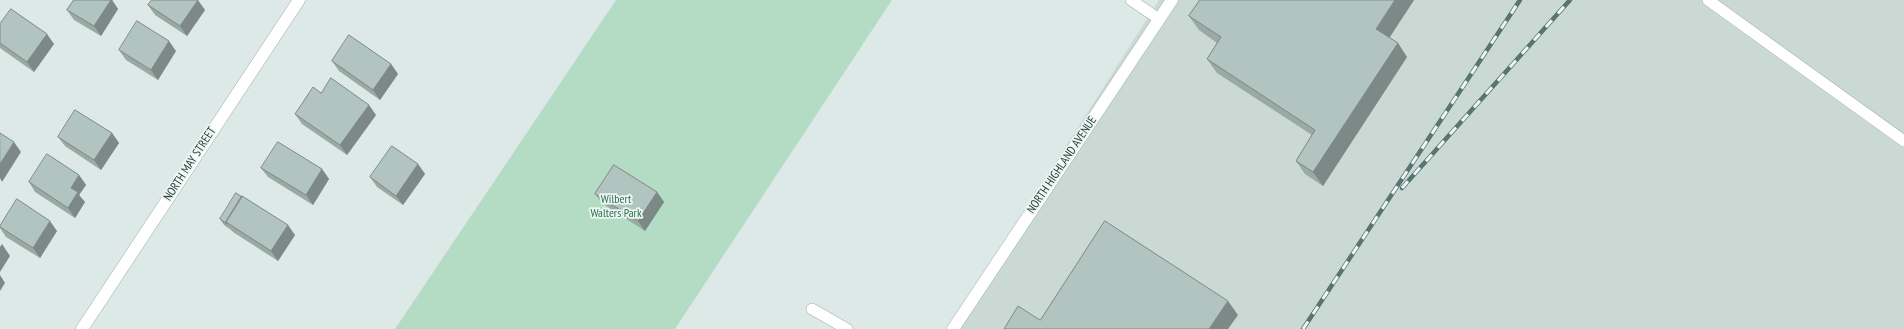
<!DOCTYPE html>
<html>
<head>
<meta charset="utf-8">
<style>
	body { margin:0 }
	canvas { display:block; background:#dde9e6 }
</style>
</head>
<body>
<canvas width="1904" height="329"></canvas>
<script>
const g = document.querySelector('canvas').getContext('2d');
g.lineJoin = 'round';
function paint(path, color) { g.fillStyle = color; g.fill(path, 'evenodd'); }
function trace(path, color, width, dash) { g.strokeStyle = color; g.lineWidth = width; g.lineCap = dash ? 'butt' : 'round'; g.setLineDash(dash || []); g.stroke(path); }
function label(font, color, halo, rows, align = 'center') {
  g.font = font + ' "PT Sans Narrow",sans-serif'; g.lineWidth = 3.5; g.setLineDash([]); g.textBaseline = 'middle'; g.strokeStyle = halo; g.fillStyle = color; for (const [text, x, y, turn = 0] of rows) {
    g.save(); g.translate(x, y); g.rotate((+turn || 0) * Math.PI / 180); g.textAlign = isNaN(turn) ? turn : align; if (halo) g.strokeText(text, 0, 0); g.fillText(text, 0, 0); g.restore();
  }
}
const built = new Path2D(`
	M 1159,0 L 1904,0 L 1904,329 L 950,329 Z`);
const green = new Path2D(`
	M 616,0 L 892,0 L 675,329 L 395,329 Z`);
const lane = new Path2D(`
	M 1131,0 L 1159,19
	M 1708,0 L 1904,141
	M 812,309 L 847,329`);
const street = new Path2D(`
	M 82,329 L 299,0`);
const secondary = new Path2D(`
	M 953,329 L 1172,0`);
const rail = new Path2D(`
	M 1402,188 L 1570,0
	M 1303,329 L 1520,0`);
const wall = new Path2D(`
	M 74,0 L 112,0 L 118,9 L 101,36 L 74,20 L 67,10 Z
	M 1200,0 L 1414,0 L 1389,38 L 1407,57 L 1323,186 L 1305,174 L 1296,161 L 1312,135 L 1217,73 L 1207,59 L 1217,43 L 1199,30 L 1189,16 Z
	M 148,5 L 205,10 L 187,36 L 155,15 Z
	M 0,24 L 54,44 L 34,72 L 0,48 Z
	M 119,50 L 176,51 L 158,80 L 126,60 Z
	M 332,61 L 391,64 L 398,74 L 380,100 L 339,71 Z
	M 321,93 L 376,115 L 347,155 L 302,124 L 295,114 Z
	M 112,133 L 119,143 L 101,170 L 65,146 L 58,137 Z
	M 418,164 L 425,174 L 403,205 L 377,187 L 370,177 Z
	M 261,168 L 322,169 L 329,179 L 313,205 L 268,177 Z
	M 79,175 L 86,185 L 79,195 L 85,202 L 75,218 L 35,192 L 29,182 Z
	M 657,192 L 664,202 L 645,231 L 602,203 L 595,194 Z
	M 220,219 L 295,235 L 278,261 L 233,232 L 231,230 L 224,225 Z
	M 0,226 L 57,231 L 40,258 L 6,237 L 0,228 Z`);
const shadedWall = new Path2D(`
	M 111,0 L 112,0 L 118,9 L 101,36 L 94,26 Z
	M 198,0 L 205,10 L 187,36 L 180,26 Z
	M 1395,0 L 1414,0 L 1386,43 L 1376,29 Z
	M 47,34 L 54,44 L 34,72 L 27,62 Z
	M 169,41 L 176,51 L 158,80 L 151,70 Z
	M 1398,43 L 1407,57 L 1323,186 L 1313,172 Z
	M 391,64 L 398,74 L 380,100 L 373,90 Z
	M 369,105 L 376,115 L 347,155 L 340,145 Z
	M 112,133 L 119,143 L 101,170 L 94,160 Z
	M 14,142 L 21,152 L 2,182 L 0,178 L 0,164 Z
	M 418,164 L 425,174 L 403,205 L 396,196 Z
	M 322,169 L 329,179 L 313,205 L 306,195 Z
	M 79,175 L 86,185 L 79,195 L 85,202 L 75,218 L 68,208 L 71,188 Z
	M 657,192 L 664,202 L 645,231 L 638,221 Z
	M 50,221 L 57,231 L 40,258 L 33,248 Z
	M 288,225 L 295,235 L 278,261 L 271,251 Z
	M 2,244 L 10,256 L 0,272 L 0,247 Z
	M 0,275 L 5,283 L 0,291 Z
	M 1228,301 L 1238,315 L 1228,329 L 1209,329 Z`);
const building = new Path2D(`
	M 74,0 L 111,0 L 94,26 L 67,10 Z
	M 152,0 L 198,0 L 180,26 L 148,5 Z
	M 1200,0 L 1395,0 L 1376,29 L 1398,43 L 1313,172 L 1296,161 L 1315,130 L 1207,59 L 1221,37 L 1189,16 Z
	M 11,9 L 47,34 L 27,62 L 0,43 L 0,24 Z
	M 137,21 L 169,41 L 151,70 L 119,50 Z
	M 349,35 L 391,64 L 373,90 L 332,61 Z
	M 331,78 L 369,105 L 340,145 L 295,114 L 313,87 L 321,93 Z
	M 75,110 L 112,133 L 94,160 L 58,137 Z
	M 0,133 L 14,142 L 0,164 Z
	M 278,142 L 322,169 L 306,195 L 261,168 Z
	M 392,146 L 418,164 L 396,196 L 370,177 Z
	M 47,154 L 79,175 L 71,188 L 78,192 L 68,208 L 29,182 Z
	M 614,165 L 657,192 L 638,221 L 595,194 Z
	M 236,193 L 242,197 L 226,222 L 227,224 L 220,219 Z
	M 242,196 L 288,225 L 271,251 L 226,222 Z
	M 17,199 L 50,221 L 33,248 L 0,227 L 0,226 Z
	M 1105,221 L 1228,301 L 1209,329 L 1004,329 L 1018,306 L 1040,320 Z`);
const streetNames = [
	["NORTH MAY STREET",190,164,-57],
	["NORTH HIGHLAND AVENUE",1062,165,-56]
];
const parkNames = [
	["Wilbert",616,200],
	["Walters Park",616,214]
];
paint(built, '#cbd9d5');
paint(green, '#b4dcc5');
trace(lane, '#a0b1ad', 12);
trace(street, '#a0b1ad', 13);
trace(secondary, '#9cb5b0', 13);
trace(lane, '#fff', 11);
trace(street, '#fff', 12);
trace(secondary, '#fff', 12);
trace(rail, '#587571', 4.5);
trace(rail, '#edf6f3', 3, [9]);
paint(wall, '#99a9a4');
paint(shadedWall, '#7d8986');
paint(building, '#b2c4bf');
trace(building, '#7d8986', 1);
label('12px', '#1e3935', '#edf6f3', streetNames);
label('12px', '#28704f', '#edf6f3', parkNames);
</script>
</body>
</html>
